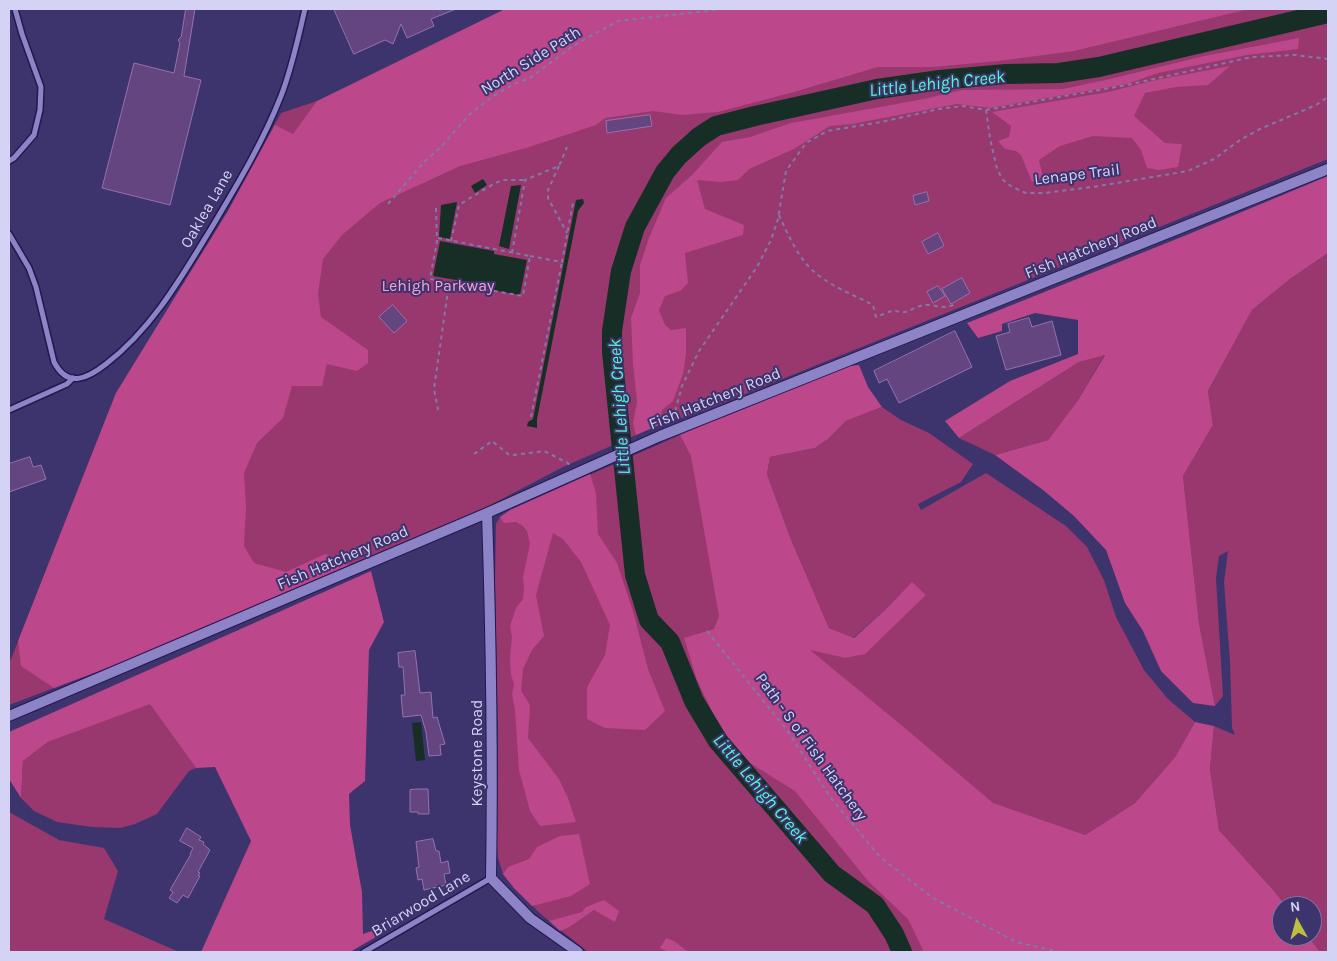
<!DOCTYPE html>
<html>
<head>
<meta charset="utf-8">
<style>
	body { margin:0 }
	#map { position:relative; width:1337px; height:961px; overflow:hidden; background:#3d336d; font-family:Karla,sans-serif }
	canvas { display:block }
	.frame { position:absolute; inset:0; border:10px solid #d4d2f5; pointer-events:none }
	.north { position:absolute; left:1272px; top:896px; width:50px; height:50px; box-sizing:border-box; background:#3d336d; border:1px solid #7973a3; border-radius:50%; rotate:353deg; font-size:14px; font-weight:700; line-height:20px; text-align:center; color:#d4d2f5 }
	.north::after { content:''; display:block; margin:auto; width:18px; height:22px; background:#c0be41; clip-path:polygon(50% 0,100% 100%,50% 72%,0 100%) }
</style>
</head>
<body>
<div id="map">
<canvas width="1337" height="961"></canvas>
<div class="frame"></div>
<div class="north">N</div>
</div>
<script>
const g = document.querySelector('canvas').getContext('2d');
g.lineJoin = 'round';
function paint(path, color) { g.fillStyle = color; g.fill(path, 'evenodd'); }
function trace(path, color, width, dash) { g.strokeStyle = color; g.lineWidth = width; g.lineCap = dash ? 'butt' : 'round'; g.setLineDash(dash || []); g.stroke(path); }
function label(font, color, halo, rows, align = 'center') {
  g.font = font + ' Karla,sans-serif'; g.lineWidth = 4; g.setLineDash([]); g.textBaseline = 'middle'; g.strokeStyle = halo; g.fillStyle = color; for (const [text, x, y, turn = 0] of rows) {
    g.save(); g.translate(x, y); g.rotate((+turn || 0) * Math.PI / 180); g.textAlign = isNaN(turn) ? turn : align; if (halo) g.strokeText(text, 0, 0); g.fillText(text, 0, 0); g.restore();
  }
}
const green = new Path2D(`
	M 528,9 L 1328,9 L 1328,159 L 698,413 L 659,425 L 563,467 L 481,510 L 349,565 L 157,649 L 9,705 L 9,664 L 116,393 L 228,211 L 281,113 L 317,101 Z
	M 1328,253 L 1328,952 L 1320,952 L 1308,936 L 1312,936 L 1312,906 L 1286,906 L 1275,892 L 1219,830 L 1210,769 L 1214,726 L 1235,735 L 1232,728 L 1230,661 L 1224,582 L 1228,551 L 1219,556 L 1216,578 L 1223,696 L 1215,706 L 1199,623 L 1183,476 L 1213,425 L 1208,391 L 1252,310 L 1290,279 Z
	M 1105,354 L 1078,400 L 1048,440 L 995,455 L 959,438 L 1079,362 Z
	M 882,407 L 901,420 L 929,433 L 973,464 L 961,482 L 918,504 L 921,510 L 986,473 L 1066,526 L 1087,547 L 1104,580 L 1116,617 L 1144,670 L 1168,699 L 1195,722 L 1175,757 L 1135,803 L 1085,835 L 1259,952 L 588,952 L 543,916 L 514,888 L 503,874 L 498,858 L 497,846 L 498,734 L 495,583 L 496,524 L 500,517 L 510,510 L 723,416 L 809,649 L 845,658 L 926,595 L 912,583 L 889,606 L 853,638 L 829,628 L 790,537 L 767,474 L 770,457 L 815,448 L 828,439 L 846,421 Z
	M 150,703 L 196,768 L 189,771 L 157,814 L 135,824 L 120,828 L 92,827 L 57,822 L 34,811 L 21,798 L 23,761 L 48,742 Z
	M 9,812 L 59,840 L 104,848 L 118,871 L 104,919 L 179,952 L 9,952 Z`);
const forest = new Path2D(`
	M 505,9 L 1249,9 L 1074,51 L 999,61 L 932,67 L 878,67 L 794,92 L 718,112 L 682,115 L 653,111 L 605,118 L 596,125 L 526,148 L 460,166 L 380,203 L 342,235 L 323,259 L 318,294 L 321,317 L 368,350 L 368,363 L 357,371 L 327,364 L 322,386 L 292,386 L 283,418 L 257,443 L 244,473 L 246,507 L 244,546 L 254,563 L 286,572 L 325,554 L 349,565 L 120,663 L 54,688 L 21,666 L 18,641 L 116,393 L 228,211 L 275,125 L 293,134 L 317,101 Z
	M 1299,38 L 1298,49 L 1247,55 L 1158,73 L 1127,84 L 990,108 L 957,104 L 852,124 L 830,126 L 794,149 L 749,169 L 738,180 L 720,182 L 697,180 L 705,209 L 744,225 L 743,235 L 685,253 L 688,283 L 680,291 L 665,296 L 659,310 L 665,325 L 671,330 L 686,328 L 686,354 L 683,374 L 673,401 L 662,410 L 659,425 L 636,435 L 633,423 L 637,402 L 633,363 L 631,318 L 640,293 L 640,265 L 649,238 L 666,198 L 692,175 L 722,142 L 750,137 L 791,123 L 924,99 L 962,90 L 1063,89 L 1110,79 L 1204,56 Z
	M 1230,66 L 1208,85 L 1176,87 L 1145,93 L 1134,116 L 1165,143 L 1182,144 L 1178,167 L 1159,170 L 1147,168 L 1141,150 L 1132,138 L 1093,136 L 1060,146 L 1039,160 L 1043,177 L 1032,182 L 1021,155 L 1016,151 L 1005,149 L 998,141 L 1009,137 L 1011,126 L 992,112 L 1108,92 L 1156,80 Z
	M 1328,176 L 1328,253 L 1290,279 L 1252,310 L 1208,391 L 1213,425 L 1183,476 L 1199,623 L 1215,706 L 1193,703 L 1161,671 L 1143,631 L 1125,603 L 1106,550 L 1074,516 L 1043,490 L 995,455 L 1048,440 L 1078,400 L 1105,355 L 1079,362 L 959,438 L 945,421 L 1010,381 L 1078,354 L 1078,320 L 1035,313 L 1002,324 L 1002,331 L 978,338 L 967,323 L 1189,234 Z
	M 859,365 L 868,387 L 882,407 L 846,421 L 828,439 L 815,448 L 770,457 L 767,474 L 790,537 L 829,628 L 854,638 L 889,606 L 912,582 L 926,595 L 865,654 L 845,658 L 810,650 L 906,729 L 993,803 L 1085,835 L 1135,803 L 1175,757 L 1195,722 L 1214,726 L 1210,769 L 1219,830 L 1275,892 L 1286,906 L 1282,906 L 1282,936 L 1308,936 L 1320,952 L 924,952 L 908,919 L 868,881 L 795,791 L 745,760 L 718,724 L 697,680 L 684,638 L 714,629 L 719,616 L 691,456 L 680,435 L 849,366 Z
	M 590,474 L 596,493 L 598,534 L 617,563 L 633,611 L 648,669 L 665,711 L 645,730 L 605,728 L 587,719 L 587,687 L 605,655 L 610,625 L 581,562 L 563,539 L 553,533 L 536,595 L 544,636 L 532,650 L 523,669 L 521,691 L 530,705 L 528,738 L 559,779 L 568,798 L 576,822 L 540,826 L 530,811 L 519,770 L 515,710 L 512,694 L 514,684 L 511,675 L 510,658 L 512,637 L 510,626 L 516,608 L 523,599 L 524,589 L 523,577 L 530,544 L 527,531 L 523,526 L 516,522 L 504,523 L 500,517 L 510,510 Z
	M 371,571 L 384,622 L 369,650 L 365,781 L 349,794 L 350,825 L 362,892 L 363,934 L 386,926 L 388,930 L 350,952 L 201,952 L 251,841 L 215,767 L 196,768 L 150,704 L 48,742 L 23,761 L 21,798 L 9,779 L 9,732 Z
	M 579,834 L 590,884 L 571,896 L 532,906 L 514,888 L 503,874 L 508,867 L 529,859 L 537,847 L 560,836 Z
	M 604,900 L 619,911 L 615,922 L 594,910 L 569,927 L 560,931 L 549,921 L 582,912 L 586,907 Z
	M 666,938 L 674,941 L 688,952 L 669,952 L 660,948 Z`);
const water = new Path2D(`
	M 483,179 L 487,185 L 475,193 L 471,186 Z
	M 521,185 L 509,249 L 499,246 L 511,186 Z
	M 583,199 L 584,203 L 578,211 L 537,419 L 537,428 L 527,426 L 528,422 L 533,419 L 576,200 Z
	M 457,202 L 450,239 L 439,237 L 441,205 Z
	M 440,241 L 494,251 L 494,254 L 527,260 L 520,295 L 486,289 L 485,285 L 433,276 Z
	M 421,722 L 425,760 L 416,761 L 412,723 Z`);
const river = new Path2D(`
	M 902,952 L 894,934 L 875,905 L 832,874 L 718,741 L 694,701 L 670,642 L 649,620 L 635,575 L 612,352 L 612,331 L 621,271 L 635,227 L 665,172 L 679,155 L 699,137 L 716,126 L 755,116 L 877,89 L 940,80 L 1006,74 L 1059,73 L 1099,67 L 1328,13`);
const building = new Path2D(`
	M 186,9 L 195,9 L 184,76 L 201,80 L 170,205 L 102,188 L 134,63 L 174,73 L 180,43 L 178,40 L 181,37 Z
	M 334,9 L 456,9 L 431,19 L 434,26 L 407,38 L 401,24 L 393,44 L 385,40 L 354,54 Z
	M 650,115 L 652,126 L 607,133 L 606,121 Z
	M 927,192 L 929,201 L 915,205 L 913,196 Z
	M 938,233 L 944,246 L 928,254 L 922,242 Z
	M 962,278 L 970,293 L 951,304 L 942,289 Z
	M 938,286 L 945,296 L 933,303 L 927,292 Z
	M 393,305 L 407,321 L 394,333 L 379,317 Z
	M 1029,318 L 1032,327 L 1052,321 L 1061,355 L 1006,370 L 996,336 L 1010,332 L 1008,324 Z
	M 955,331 L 972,367 L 899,403 L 887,379 L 879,383 L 874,371 Z
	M 30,457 L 33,467 L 41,465 L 46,479 L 9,492 L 9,464 Z
	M 415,651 L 420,693 L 431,692 L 433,718 L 437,717 L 445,744 L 440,745 L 441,755 L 429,756 L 426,732 L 421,715 L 403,717 L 401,695 L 405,695 L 403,667 L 399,667 L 398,653 Z
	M 418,789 L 428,789 L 429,814 L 418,814 L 418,812 L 410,812 L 410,790 Z
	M 187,828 L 201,837 L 199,840 L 204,842 L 203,844 L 210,850 L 198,872 L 200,873 L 198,875 L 200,876 L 188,898 L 183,895 L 177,903 L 169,898 L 173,892 L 170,890 L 191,854 L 190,854 L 193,848 L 180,841 Z
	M 433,839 L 436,851 L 439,851 L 441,863 L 448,861 L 450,873 L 444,874 L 446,885 L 424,890 L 422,879 L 418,880 L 416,868 L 419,867 L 416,842 Z`);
const path = new Path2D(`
	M 986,110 L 1127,85 L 1252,57 L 1295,55 L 1328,59
	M 559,166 L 548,190 L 548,198 L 567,233
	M 388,204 L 424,162 L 441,147 L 469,115 L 489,99 L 512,85 L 530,78 L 573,46 L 594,34 L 618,21 L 724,9
	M 436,208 L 437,241 L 430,279 L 449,283 L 434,389 L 438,410
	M 779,215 C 787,233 796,253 810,268 C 827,285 852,294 873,305 L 876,317 L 894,310 C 908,317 913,305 927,305 C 937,305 945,310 955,304
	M 438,238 L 530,256 L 523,296 L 449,283
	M 451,241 L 459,205 L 488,187 L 502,180 L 525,180
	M 512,253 L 525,180 L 559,166 L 567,147
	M 530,256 L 562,262 L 573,203
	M 531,417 L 562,262
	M 675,419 L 676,408 L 682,386 L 699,351 L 757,267 L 771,240 L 778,219 L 786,171 L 806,143 L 827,131 L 881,122 L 939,109 L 963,106 L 986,110 L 990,138 L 997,169 L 1003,180 L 1012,187 L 1026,193 L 1045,193 L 1099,186 L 1188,171 L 1214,159 L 1240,140 L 1260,129 L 1316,105 L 1328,97
	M 474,454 L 492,441 L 508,454 L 513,455 L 544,451 L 568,463 L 569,465
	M 707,631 L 787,730 L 830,797 L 880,857 L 933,898 L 1016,942 L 1060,952`);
const street = new Path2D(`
	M 9,161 L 14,158 L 34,135 L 40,110 L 41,87 L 22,34 L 15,9
	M 9,234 L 29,268 L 36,287 L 54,362 C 68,389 88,378 106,364 C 153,328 182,276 212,227 C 237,185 263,142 281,96 C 292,68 298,38 305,9
	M 9,410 L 67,384 L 73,378
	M 364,952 L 491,878`);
const secondary = new Path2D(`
	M 487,513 C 491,635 493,756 491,878 L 530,918 L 578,952
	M 9,716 L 487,513 L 660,436 L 1328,169`);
const streetNames = [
	["North Side Path",531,61,-32],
	["Lenape Trail",1077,175,-7],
	["Oaklea Lane",207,209,-60],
	["Fish Hatchery Road",1091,248,-22],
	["Fish Hatchery Road",715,399,-22],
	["Fish Hatchery Road",343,558,-23],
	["Path - S of Fish Hatchery",811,747,54],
	["Keystone Road",477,753,-90],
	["Briarwood Lane",421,904,-31]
];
const parkNames = [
	["Lehigh Parkway",438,286]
];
const waterNames = [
	["Little Lehigh Creek",937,84,-6],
	["Little Lehigh Creek",620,407,-94],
	["Little Lehigh Creek",760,789,50]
];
paint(green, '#98386e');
paint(forest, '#bc478a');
paint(water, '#172e26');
trace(river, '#172e26', 20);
paint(building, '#65457f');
trace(building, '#9372b0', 1);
trace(street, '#251850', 8);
trace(secondary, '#251850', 12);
trace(path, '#807aa9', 2, [4, 4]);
trace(street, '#8c84c7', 5);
trace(secondary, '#8c84c7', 10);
label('16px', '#d4d2f5', '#3d336d', streetNames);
label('16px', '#faa1ce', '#3d336d', parkNames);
label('italic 18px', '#51fcc8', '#3d336d', waterNames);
</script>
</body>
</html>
